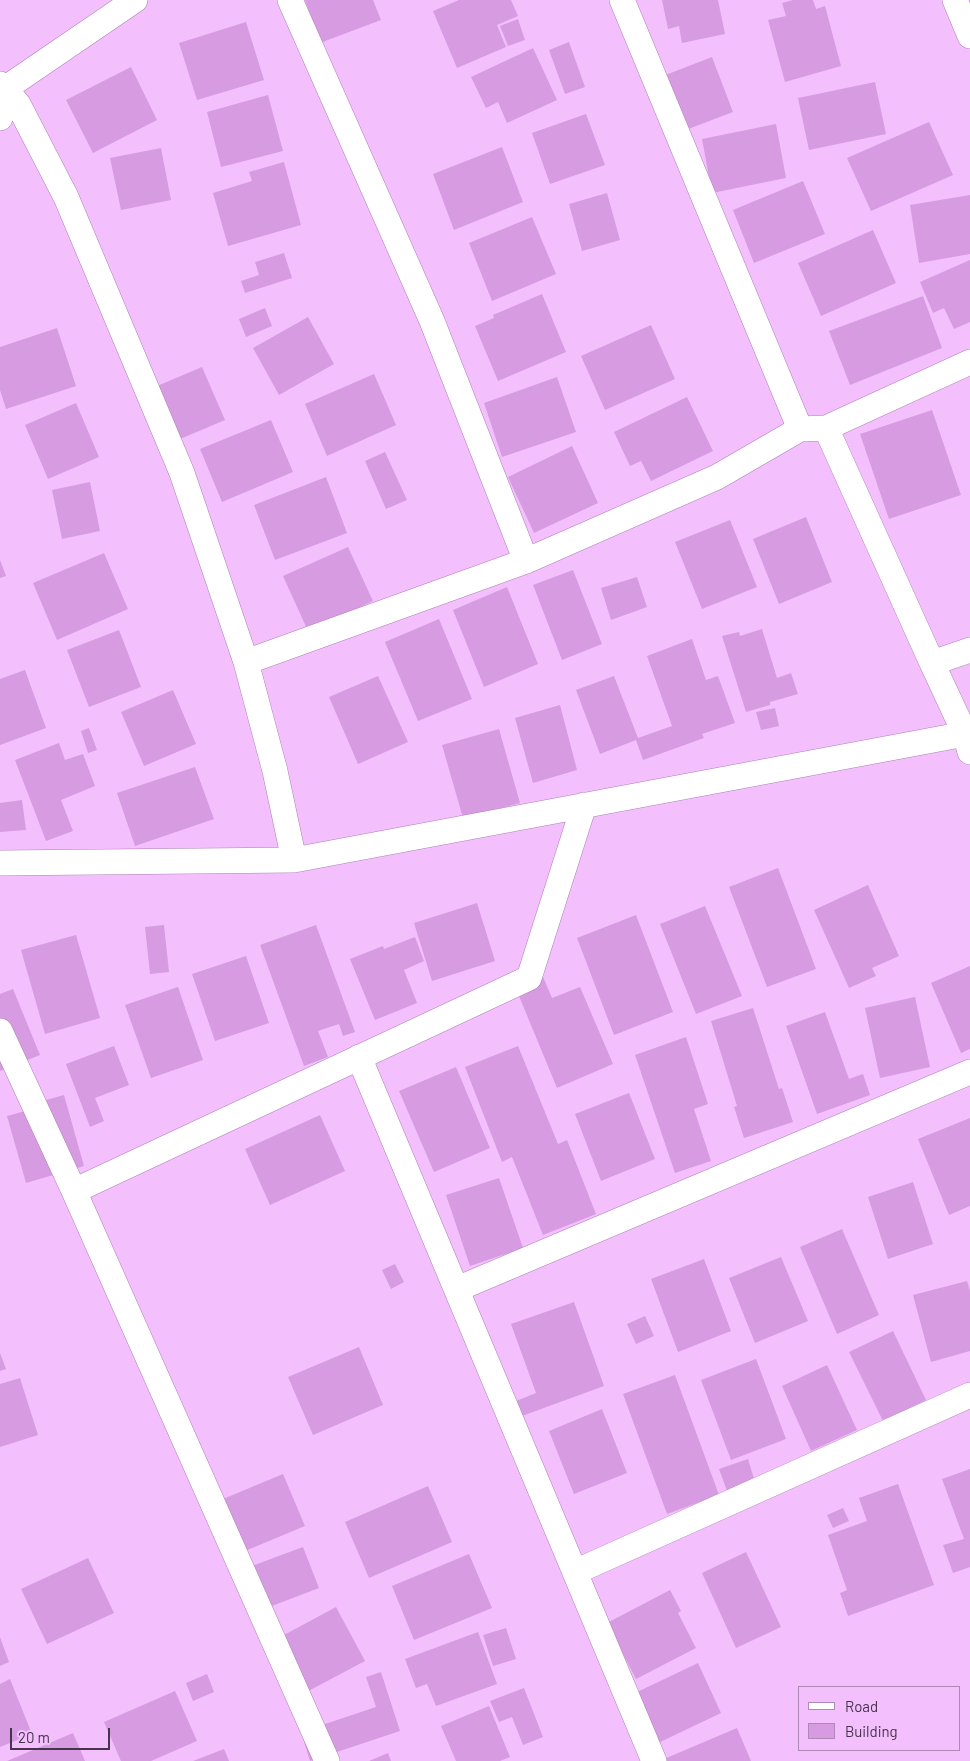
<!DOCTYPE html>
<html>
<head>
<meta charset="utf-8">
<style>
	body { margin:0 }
	#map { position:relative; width:970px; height:1761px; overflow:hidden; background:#f3c0fd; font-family:Barlow,sans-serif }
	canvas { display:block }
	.legend { position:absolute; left:798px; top:1686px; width:162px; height:65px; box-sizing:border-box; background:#f3c0fd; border:1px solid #ae88b6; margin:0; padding:6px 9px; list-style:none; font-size:15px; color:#47334b }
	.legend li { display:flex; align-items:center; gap:10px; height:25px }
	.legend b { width:25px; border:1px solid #ae88b6 }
	.scale { position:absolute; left:10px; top:1728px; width:100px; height:22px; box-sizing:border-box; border:2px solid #47334b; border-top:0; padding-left:6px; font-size:15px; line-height:18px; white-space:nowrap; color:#47334b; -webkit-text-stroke:4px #f3c0fd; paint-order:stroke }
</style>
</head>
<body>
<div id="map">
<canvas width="970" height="1761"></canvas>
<ul class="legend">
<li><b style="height:6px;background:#fff"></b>Road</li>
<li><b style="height:14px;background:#d69be1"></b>Building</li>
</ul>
<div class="scale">20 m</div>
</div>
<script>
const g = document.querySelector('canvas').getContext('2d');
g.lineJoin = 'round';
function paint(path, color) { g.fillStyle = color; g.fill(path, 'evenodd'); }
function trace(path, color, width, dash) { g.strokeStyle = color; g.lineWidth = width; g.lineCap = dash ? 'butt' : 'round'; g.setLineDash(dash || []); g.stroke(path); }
const building = new Path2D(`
	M 305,0 L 373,0 L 381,20 L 320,43 Z
	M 459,0 L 511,0 L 518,16 L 497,25 L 506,47 L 457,68 L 433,11 Z
	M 662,0 L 718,0 L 725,34 L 682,43 L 679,26 L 668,29 Z
	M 793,0 L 813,0 L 816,9 L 825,6 L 841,66 L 785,82 L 768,20 L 786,16 L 782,3 Z
	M 518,19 L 525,40 L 508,46 L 500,26 Z
	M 246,22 L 264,80 L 197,100 L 179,43 Z
	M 569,42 L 585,87 L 565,94 L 549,50 Z
	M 533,48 L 557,100 L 507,123 L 498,102 L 486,108 L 471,77 Z
	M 712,57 L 733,112 L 683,131 L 663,76 Z
	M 131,67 L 157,120 L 93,153 L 66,100 Z
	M 875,82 L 886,134 L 809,150 L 798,98 Z
	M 268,95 L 283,151 L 221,167 L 207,112 Z
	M 586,114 L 605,165 L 550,184 L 532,133 Z
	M 929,122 L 953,175 L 871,211 L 847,158 Z
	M 776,124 L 786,178 L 712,193 L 702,139 Z
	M 502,147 L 523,202 L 454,230 L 433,174 Z
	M 161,148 L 171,200 L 121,210 L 110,158 Z
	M 284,162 L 301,225 L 228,246 L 213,193 L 252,181 L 249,172 Z
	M 803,181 L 825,234 L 754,263 L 733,210 Z
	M 607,193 L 620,240 L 582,251 L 569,204 Z
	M 970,195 L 970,254 L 919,263 L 910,205 Z
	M 532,217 L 556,274 L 492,301 L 469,243 Z
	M 873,230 L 896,283 L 821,316 L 798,263 Z
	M 284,253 L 292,278 L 245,293 L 241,281 L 259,275 L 255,262 Z
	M 970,260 L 970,322 L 954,329 L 944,308 L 933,313 L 920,282 Z
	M 542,294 L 566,352 L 498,381 L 475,326 L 494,318 L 493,315 Z
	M 923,296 L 942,348 L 850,385 L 829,331 Z
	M 265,308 L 272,326 L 246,337 L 239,319 Z
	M 308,317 L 334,364 L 279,395 L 253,348 Z
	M 651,325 L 675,379 L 605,410 L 581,356 Z
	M 57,328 L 76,386 L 6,409 L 0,390 L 0,347 Z
	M 202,367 L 225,420 L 173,442 L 150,389 Z
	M 374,374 L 396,425 L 327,456 L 305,404 Z
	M 557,377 L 576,432 L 502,457 L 484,403 Z
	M 687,397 L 713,451 L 651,481 L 641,461 L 630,466 L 614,432 Z
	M 76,403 L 99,457 L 48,479 L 25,425 Z
	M 932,410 L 961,495 L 889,519 L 860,434 Z
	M 271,420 L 293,472 L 222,502 L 200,449 Z
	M 572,446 L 598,503 L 534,533 L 508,477 Z
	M 385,452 L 407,500 L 386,509 L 365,461 Z
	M 326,477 L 347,533 L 275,560 L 254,505 Z
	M 90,482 L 100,531 L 62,539 L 52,490 Z
	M 806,517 L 832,582 L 779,604 L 753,539 Z
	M 730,520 L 757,587 L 702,609 L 675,542 Z
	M 348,547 L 373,601 L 308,631 L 283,576 Z
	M 104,553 L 128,609 L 57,640 L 33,583 Z
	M 0,560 L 6,576 L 0,578 Z
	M 573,570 L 602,644 L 562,660 L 533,585 Z
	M 637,577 L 647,607 L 611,620 L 601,588 Z
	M 507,587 L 538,664 L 484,687 L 453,610 Z
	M 439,619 L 472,699 L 418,721 L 385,642 Z
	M 762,629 L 777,678 L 791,673 L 798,694 L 770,702 L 770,705 L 746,712 L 722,636 L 739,632 L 740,636 Z
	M 119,630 L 141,687 L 89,707 L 67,650 Z
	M 692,639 L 706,680 L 718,676 L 735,723 L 702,734 L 704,738 L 643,760 L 636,740 L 600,754 L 576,690 L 614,676 L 638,738 L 672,726 L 647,656 Z
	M 25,670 L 46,728 L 0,745 L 0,679 Z
	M 378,676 L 408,742 L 358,764 L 329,697 Z
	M 173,690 L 196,744 L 144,766 L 121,712 Z
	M 560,705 L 577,770 L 533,783 L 515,718 Z
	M 775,708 L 779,726 L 761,730 L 756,712 Z
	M 89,728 L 97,750 L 88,753 L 81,731 Z
	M 499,729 L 520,803 L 463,818 L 442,745 Z
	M 59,743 L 65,760 L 83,754 L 95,786 L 61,800 L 73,831 L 46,841 L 15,760 Z
	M 195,767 L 214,819 L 135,846 L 117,793 Z
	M 22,800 L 26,830 L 0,832 L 0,803 Z
	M 778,868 L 816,969 L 767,987 L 729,887 Z
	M 868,885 L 899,956 L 872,968 L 876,976 L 849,988 L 814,910 Z
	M 477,903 L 495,961 L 432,981 L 414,923 Z
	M 705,906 L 742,996 L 696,1014 L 660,924 Z
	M 636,915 L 673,1012 L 614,1035 L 577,938 Z
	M 164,925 L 169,972 L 150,974 L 145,927 Z
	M 316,925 L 355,1032 L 343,1036 L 339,1024 L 318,1031 L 328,1057 L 304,1066 L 260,945 Z
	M 76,935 L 100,1018 L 45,1034 L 21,950 Z
	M 415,937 L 424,961 L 404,970 L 417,1003 L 375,1020 L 350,959 L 383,946 L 384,949 Z
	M 246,956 L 269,1023 L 215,1041 L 192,974 Z
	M 970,966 L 970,1049 L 961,1053 L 931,983 Z
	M 541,972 L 552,998 L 580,987 L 613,1064 L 557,1088 L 514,984 Z
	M 178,987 L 203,1060 L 151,1078 L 125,1005 Z
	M 13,989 L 40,1055 L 0,1071 L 0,994 Z
	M 915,997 L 930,1067 L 880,1078 L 865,1008 Z
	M 753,1008 L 779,1089 L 782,1088 L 793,1122 L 744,1138 L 734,1107 L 737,1106 L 711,1021 Z
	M 825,1012 L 849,1079 L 863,1074 L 870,1095 L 817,1114 L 786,1026 Z
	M 686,1037 L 708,1104 L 694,1109 L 711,1161 L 675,1173 L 635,1055 Z
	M 114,1046 L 129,1085 L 95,1098 L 104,1121 L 90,1127 L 66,1064 Z
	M 518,1046 L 558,1144 L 567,1140 L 596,1214 L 543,1235 L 512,1157 L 502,1162 L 465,1067 Z
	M 456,1067 L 490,1148 L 434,1172 L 399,1091 Z
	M 629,1093 L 655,1159 L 601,1181 L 575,1114 Z
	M 64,1095 L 84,1166 L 26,1183 L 7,1116 L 40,1107 L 39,1102 Z
	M 320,1115 L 345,1171 L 270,1205 L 245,1149 Z
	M 970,1118 L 970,1206 L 949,1215 L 918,1139 Z
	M 499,1178 L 523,1248 L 470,1266 L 446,1195 Z
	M 913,1182 L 933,1244 L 888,1259 L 868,1197 Z
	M 842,1229 L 879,1315 L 837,1334 L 800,1247 Z
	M 781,1257 L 808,1321 L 755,1343 L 729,1278 Z
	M 704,1259 L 731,1331 L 678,1352 L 651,1279 Z
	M 395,1264 L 404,1282 L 391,1289 L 382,1270 Z
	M 967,1281 L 970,1291 L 970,1351 L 931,1362 L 913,1295 Z
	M 574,1302 L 604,1386 L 522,1416 L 516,1401 L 536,1393 L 511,1324 Z
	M 645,1316 L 654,1336 L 636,1344 L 627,1324 Z
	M 893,1331 L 926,1400 L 883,1421 L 849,1352 Z
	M 359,1347 L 383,1405 L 313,1435 L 288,1377 Z
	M 0,1353 L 6,1369 L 0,1371 Z
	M 756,1359 L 786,1439 L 731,1460 L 701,1380 Z
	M 827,1365 L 857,1430 L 811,1451 L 782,1386 Z
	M 675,1375 L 719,1495 L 667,1514 L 623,1394 Z
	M 20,1378 L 38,1435 L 0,1447 L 0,1384 Z
	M 602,1409 L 627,1473 L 574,1494 L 549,1431 Z
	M 748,1459 L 755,1482 L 727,1491 L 719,1469 Z
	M 970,1469 L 970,1567 L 953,1573 L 943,1545 L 964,1539 L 942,1479 Z
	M 283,1474 L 305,1526 L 233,1556 L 211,1504 Z
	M 898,1484 L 934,1585 L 848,1616 L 840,1593 L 847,1590 L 828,1535 L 867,1521 L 859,1498 Z
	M 428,1486 L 452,1542 L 369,1578 L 345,1522 Z
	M 843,1508 L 849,1521 L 833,1528 L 827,1515 Z
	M 303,1547 L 319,1588 L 256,1612 L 241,1570 Z
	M 746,1552 L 781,1627 L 736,1648 L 702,1573 Z
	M 469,1554 L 492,1608 L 414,1640 L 392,1586 Z
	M 88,1558 L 114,1613 L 47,1644 L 21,1589 Z
	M 670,1590 L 681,1611 L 678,1613 L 696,1648 L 636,1679 L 607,1623 Z
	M 336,1607 L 365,1661 L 299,1696 L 271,1642 Z
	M 506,1628 L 516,1659 L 493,1666 L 483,1635 Z
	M 478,1632 L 497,1684 L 436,1706 L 427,1684 L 416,1688 L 405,1659 Z
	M 0,1637 L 9,1662 L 0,1666 Z
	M 698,1663 L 721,1713 L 656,1744 L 633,1694 Z
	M 381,1672 L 400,1731 L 310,1761 L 301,1732 L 376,1707 L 366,1677 Z
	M 207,1674 L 214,1692 L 193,1701 L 186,1683 Z
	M 10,1679 L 32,1734 L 0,1747 L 0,1684 Z
	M 524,1688 L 543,1737 L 523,1745 L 512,1717 L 499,1722 L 490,1701 Z
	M 175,1691 L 197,1741 L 151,1761 L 121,1761 L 104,1722 Z
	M 489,1706 L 510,1757 L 500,1761 L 456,1761 L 441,1726 Z
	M 737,1728 L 751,1761 L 664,1761 L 664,1759 Z
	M 73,1733 L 85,1761 L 7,1761 Z
	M 224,1749 L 229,1761 L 193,1761 Z
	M 388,1753 L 391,1761 L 369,1761 Z`);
const minor = new Path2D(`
	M 290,0 L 432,321 L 526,561
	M 622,0 L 800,429
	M 955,0 L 970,36
	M 0,84 L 18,104 L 66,197 L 182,473 L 246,662 L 275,771 L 294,860
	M 0,118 L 6,88 L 135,0
	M 826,428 L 932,663
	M 970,650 L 932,663 L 965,734 L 970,752
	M 246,662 L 526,561 L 717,477 L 800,429 L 826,428 L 970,362
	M 0,863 L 294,860 L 965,734
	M 0,1031 L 74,1191 L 327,1761
	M 359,1057 L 654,1761
	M 74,1191 L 529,978 L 584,805
	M 457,1289 L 970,1072
	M 575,1572 L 970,1395`);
paint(building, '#d69be1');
trace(minor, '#af7fb8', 26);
trace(minor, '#fff', 25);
</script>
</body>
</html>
